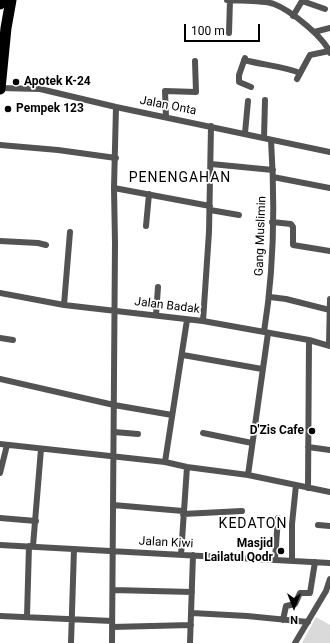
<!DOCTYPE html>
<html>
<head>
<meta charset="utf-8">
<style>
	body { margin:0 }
	#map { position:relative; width:330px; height:643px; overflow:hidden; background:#fff; font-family:Roboto,sans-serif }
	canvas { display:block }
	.north { position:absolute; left:274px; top:587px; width:40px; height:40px; -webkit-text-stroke:3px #fff; paint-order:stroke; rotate:180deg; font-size:11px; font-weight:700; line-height:16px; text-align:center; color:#000 }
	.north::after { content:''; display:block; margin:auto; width:14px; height:18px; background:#000; clip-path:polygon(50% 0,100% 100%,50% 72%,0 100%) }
	.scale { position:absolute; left:184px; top:24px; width:76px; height:18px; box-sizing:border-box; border:2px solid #000; border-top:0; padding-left:5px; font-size:12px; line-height:14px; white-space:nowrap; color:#000; -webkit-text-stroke:3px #fff; paint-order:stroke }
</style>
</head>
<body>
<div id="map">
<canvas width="330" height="643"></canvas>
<div class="north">N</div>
<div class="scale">100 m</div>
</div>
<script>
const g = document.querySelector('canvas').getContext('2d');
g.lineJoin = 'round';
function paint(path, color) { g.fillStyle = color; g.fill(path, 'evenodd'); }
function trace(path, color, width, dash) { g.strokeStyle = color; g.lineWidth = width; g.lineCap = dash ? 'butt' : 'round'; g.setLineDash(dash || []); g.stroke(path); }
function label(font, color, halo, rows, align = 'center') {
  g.font = font + ' Roboto,sans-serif'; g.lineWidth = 3.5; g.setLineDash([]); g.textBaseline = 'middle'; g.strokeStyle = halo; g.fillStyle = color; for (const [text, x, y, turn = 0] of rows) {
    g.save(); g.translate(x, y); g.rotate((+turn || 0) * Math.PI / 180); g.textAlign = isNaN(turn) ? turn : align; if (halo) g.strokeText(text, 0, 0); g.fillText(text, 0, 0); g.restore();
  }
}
const green = new Path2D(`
	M 316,617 L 330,625 L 330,643 L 302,643 Z`);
const street = new Path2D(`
	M 227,0 C 240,1 263,0 274,4 C 290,10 324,37 330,53
	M 293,16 L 302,1 L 325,9
	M 314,32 L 330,28
	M 229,33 L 230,0
	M 245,58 L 239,75 L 239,82 L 251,87
	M 244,60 C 263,65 282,66 300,73
	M 297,79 L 310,55 L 329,51
	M 0,88 L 40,89 L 57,93 L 116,107 L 330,152
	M 166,117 L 165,91 L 196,92 L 195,61
	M 245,133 L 248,101
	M 264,138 L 265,100
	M 0,145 L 58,150 L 116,158
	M 211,164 L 273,170
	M 273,177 L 330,188
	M 114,188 L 210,206
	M 210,210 L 239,215
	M 272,222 L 291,224 L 293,227 L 293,245 L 330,251
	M 146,226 L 149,194
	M 0,241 L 38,243 L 46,245
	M 0,293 L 64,305 L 203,321 L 309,340 L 330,346
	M 270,297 L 286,299 L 330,310
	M 64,305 L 70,232
	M 156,315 L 158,287
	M 203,321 L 209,232 L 211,126
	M 264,332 C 274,270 275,202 271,140
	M 0,338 L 13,340
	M 329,345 L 330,299
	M 183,355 L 262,369
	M 0,379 L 114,405 L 172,415
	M 114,432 L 138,434
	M 203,433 L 252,443
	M 0,444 L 165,462 L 187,467 L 248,475 L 330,492
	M 308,447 L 330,450
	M 165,462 L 187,320
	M 0,473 L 7,445
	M 248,475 L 268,333
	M 308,488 L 309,340
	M 113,505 L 183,511
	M 183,514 L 242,511
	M 0,518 L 36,521
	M 318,525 L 330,526
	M 0,545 L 330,563
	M 33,546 L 41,449
	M 181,555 L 187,467
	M 275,559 L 278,518
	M 292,560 L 292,524 L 296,485
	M 113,590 L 192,592
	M 192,613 L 247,616 L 308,622
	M 0,616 L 112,621
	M 27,616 L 29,546
	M 283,620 L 286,606 L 295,604 L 300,593 L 310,593 L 315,562
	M 112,627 L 191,625
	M 71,643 L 74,549
	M 112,643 L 115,243 L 114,188 L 116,107
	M 190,643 L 193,555
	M 295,643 L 326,591 L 330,579`);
const highway = new Path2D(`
	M 0,4 L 1,0
	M 0,89 L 6,28 L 11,0`);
const markers = [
	[16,82,4,"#000"],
	[8,109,4,"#000"],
	[312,431,4,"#000"],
	[281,551,4,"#000"]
];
const poiNames = [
	["Apotek K-24",24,82],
	["Pempek 123",16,109],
	["D'Zis Cafe",304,431,"right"],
	["Masjid",273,544,"right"],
	["Lailatul Qodr",273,558,"right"]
];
const streetNames = [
	["Jalan Onta",168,106,11],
	["Gang Muslimin",261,236,-88],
	["Jalan Badak",167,306,7],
	["Jalan Kiwi",166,543,3]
];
const quarterNames = [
	["PENENGAHAN",180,178],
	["KEDATON",253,524]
];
paint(green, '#dadada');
trace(street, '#535353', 6);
trace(highway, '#000', 11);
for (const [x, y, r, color] of markers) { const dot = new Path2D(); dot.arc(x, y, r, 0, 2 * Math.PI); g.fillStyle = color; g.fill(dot); trace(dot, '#fff', 1.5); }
label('bold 12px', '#000', '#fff', poiNames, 'left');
label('12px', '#000', '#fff', streetNames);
g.letterSpacing = '1px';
label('14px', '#000', '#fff', quarterNames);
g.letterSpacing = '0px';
</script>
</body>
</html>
